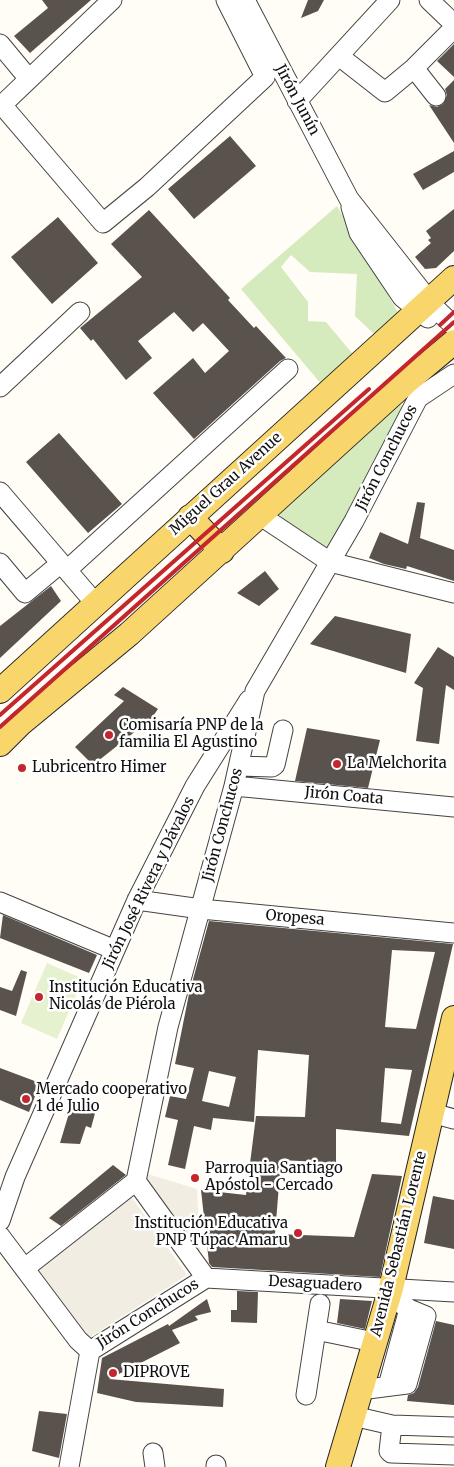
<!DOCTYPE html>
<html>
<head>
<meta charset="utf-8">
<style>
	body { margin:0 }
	canvas { display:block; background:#fffdf5 }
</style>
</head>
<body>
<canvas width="454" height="1467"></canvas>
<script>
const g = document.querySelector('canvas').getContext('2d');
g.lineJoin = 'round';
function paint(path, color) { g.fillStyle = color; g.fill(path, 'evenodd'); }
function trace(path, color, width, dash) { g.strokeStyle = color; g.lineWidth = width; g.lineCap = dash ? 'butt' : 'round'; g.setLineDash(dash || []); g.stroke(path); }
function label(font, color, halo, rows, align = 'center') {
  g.font = font + ' Merriweather,serif'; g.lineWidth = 5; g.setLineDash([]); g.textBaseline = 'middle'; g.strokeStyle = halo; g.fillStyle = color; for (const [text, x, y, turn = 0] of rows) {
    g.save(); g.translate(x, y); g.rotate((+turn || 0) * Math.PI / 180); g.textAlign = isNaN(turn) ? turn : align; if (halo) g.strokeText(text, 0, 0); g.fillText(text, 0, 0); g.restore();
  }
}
const green = new Path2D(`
	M 337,206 L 400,316 L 379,334 L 373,333 L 355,316 L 357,274 L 310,272 L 291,255 L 281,267 L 308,302 L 308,321 L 326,322 L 352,353 L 353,360 L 322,385 L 241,289 Z
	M 397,400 L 405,410 L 328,549 L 320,552 L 281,518 L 279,509 Z`);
const pitch = new Path2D(`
	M 47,963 L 83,979 L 57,1039 L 21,1023 Z`);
const plaza = new Path2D(`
	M 138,1171 L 197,1189 L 201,1272 Z
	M 128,1192 L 187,1275 L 87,1339 L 32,1267 Z`);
const building = new Path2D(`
	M 42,0 L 91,0 L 30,53 L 14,36 L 48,8 Z
	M 308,0 L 324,0 L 318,11 L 301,18 Z
	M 454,44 L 454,77 L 437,61 Z
	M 454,80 L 454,143 L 429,105 L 437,107 L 443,104 L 447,95 L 445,89 Z
	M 230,136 L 256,166 L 194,219 L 168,189 Z
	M 454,151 L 454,172 L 423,190 L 413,174 Z
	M 454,209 L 454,251 L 436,268 L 425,269 L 415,257 L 431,243 L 428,240 L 431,238 L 426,231 Z
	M 149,210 L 230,298 L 228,300 L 254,328 L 256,326 L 286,358 L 280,361 L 194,439 L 153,393 L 193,358 L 205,373 L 229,351 L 203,323 L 193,332 L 174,312 L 138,341 L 152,358 L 126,380 L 93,339 L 91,341 L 80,328 L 142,277 L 111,244 Z
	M 58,217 L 98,263 L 52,304 L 11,257 Z
	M 59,433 L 122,504 L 88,533 L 26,462 Z
	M 417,502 L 425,503 L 420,538 L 454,550 L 454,581 L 407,566 L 406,569 L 384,564 L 369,558 L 380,532 L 408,544 Z
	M 265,571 L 279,589 L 259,606 L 237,593 Z
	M 51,586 L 61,601 L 0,658 L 0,626 Z
	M 335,616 L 411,634 L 406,673 L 310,644 Z
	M 438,647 L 454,657 L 454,690 L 446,685 L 439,744 L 416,741 L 423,688 L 414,683 Z
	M 123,687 L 158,709 L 151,719 L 93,765 L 75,747 L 124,701 L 114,695 Z
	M 307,728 L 380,740 L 368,788 L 295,781 Z
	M 3,915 L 97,955 L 89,973 L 0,938 Z
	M 209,921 L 453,944 L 409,1136 L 336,1129 L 336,1163 L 281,1160 L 275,1234 L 354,1237 L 372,1174 L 402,1176 L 380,1277 L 212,1267 L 209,1263 L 201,1190 L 246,1195 L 256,1116 L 305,1117 L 309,1055 L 258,1050 L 254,1122 L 213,1118 L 211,1130 L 194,1126 L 185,1169 L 168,1165 L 178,1120 L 165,1117 L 170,1096 L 186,1099 L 194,1068 L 175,1064 L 189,994 ZM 392,950 L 435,952 L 416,1029 L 385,1027 ZM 385,1068 L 412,1070 L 401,1124 L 381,1122 ZM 209,1071 L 236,1077 L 229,1107 L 202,1101 Z
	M 21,970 L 27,972 L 16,1016 L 0,1010 L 0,987 L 12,991 Z
	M 0,1068 L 40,1083 L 29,1112 L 0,1100 Z
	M 73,1100 L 97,1106 L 91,1128 L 86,1126 L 80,1144 L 60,1143 Z
	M 113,1165 L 126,1175 L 61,1226 L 49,1218 Z
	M 433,1196 L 454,1200 L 454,1249 L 424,1243 Z
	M 237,1291 L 258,1292 L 257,1323 L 231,1322 L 231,1310 L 237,1310 Z
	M 207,1299 L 211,1312 L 195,1316 L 198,1320 L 172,1330 L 180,1343 L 109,1379 L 224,1389 L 223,1407 L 136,1402 L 97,1393 L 102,1358 L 168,1324 L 169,1326 Z
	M 340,1299 L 372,1301 L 365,1329 L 337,1323 Z
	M 436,1321 L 454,1325 L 454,1405 L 407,1401 L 408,1395 L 414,1393 L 418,1387 Z
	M 39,1411 L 67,1414 L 59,1458 L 32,1451 Z`);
const minor = new Path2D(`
	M 112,0 L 2,105 L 103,223 L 147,187 L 265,77 L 226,0
	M 245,0 L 349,199 L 434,307 L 454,326
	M 429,0 L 454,24
	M 0,44 L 29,79
	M 339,56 L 385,92 L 414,68 L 454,28
	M 414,68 L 436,96
	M 297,101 L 390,0
	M 351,207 L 359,233 L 402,297 L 428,318
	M 0,387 L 80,312
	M 0,492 L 95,603
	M 261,516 L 330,562 L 454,593
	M 0,563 L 25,593 L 61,563
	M 67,570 L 288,369
	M 239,766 L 272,767 L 275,765 L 283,730
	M 234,786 L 454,807
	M 137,900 L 201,909 L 454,933
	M 0,902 L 115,950
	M 432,1113 L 454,1119
	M 136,1181 L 206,1278
	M 0,1221 L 15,1177 L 137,900 L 195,786 L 249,700
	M 0,1236 L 78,1340 L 90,1351
	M 25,1268 L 136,1181 L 168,1027 L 234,786 L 255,691 L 354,521 L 418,398 L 454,374
	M 206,1278 L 454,1292
	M 316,1330 L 320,1304
	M 388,1386 L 409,1309
	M 360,1390 L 407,1384 L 426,1316 L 409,1309 L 388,1295
	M 306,1395 L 316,1330 L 374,1342
	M 353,1416 L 392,1425 L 454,1427
	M 392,1425 L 389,1451 L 391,1453 L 454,1455
	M 153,1453 L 155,1467
	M 69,1467 L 90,1351 L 206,1278
	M 216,1467 L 216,1465`);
const major = new Path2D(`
	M 190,517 L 222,551
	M 0,691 L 454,278
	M 0,744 L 20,724 L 129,634 L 406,382 L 454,342
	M 338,1467 L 391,1288 L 454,1018`);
const rail = new Path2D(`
	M 440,325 L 454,312
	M 0,715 L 369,389
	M 0,727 L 454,322`);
const markers = [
	[109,735,5,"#c4262e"],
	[337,764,5,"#c4262e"],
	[22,768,5,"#c4262e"],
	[39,997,5,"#c4262e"],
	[26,1099,5,"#c4262e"],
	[195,1178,5,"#c4262e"],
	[298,1233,5,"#c4262e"],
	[113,1373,5,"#c4262e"]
];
const streetNames = [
	["Jirón Junín",297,100,62],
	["Jirón Conchucos",387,458,-63],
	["Miguel Grau Avenue",226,484,-42],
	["Jirón Coata",344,796,5],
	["Jirón Conchucos",223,825,-75],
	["Jirón José Rivera y Dávalos",149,883,-64],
	["Oropesa",295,918,5],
	["Avenida Sebastián Lorente",399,1244,-76],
	["Desaguadero",315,1284,3],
	["Jirón Conchucos",148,1314,-32]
];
const poiNames = [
	["Comisaría PNP de la",119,726],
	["familia El Agustino",119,743],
	["La Melchorita",347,764],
	["Lubricentro Himer",32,768],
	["Institución Educativa",49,988],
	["Nicolás de Piérola",49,1005],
	["Mercado cooperativo",36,1090],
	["1 de Julio",36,1107],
	["Parroquia Santiago",205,1169],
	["Apóstol - Cercado",205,1186],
	["Institución Educativa",288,1224,"right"],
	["PNP Túpac Amaru",288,1241,"right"],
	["DIPROVE",123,1373]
];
paint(green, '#d5ebbd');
paint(pitch, '#e6f2cf');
paint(plaza, '#f1ede2');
paint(building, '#5a524d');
trace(minor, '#444', 21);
trace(major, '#222', 26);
trace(minor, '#fff', 19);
trace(major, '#f9d66b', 24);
trace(rail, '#c4262e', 4);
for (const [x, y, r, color] of markers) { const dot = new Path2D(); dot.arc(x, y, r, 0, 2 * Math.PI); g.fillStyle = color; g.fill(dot); trace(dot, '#fff', 2); }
label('15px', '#111', '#fff', streetNames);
label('15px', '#111', '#fff', poiNames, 'left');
</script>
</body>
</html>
